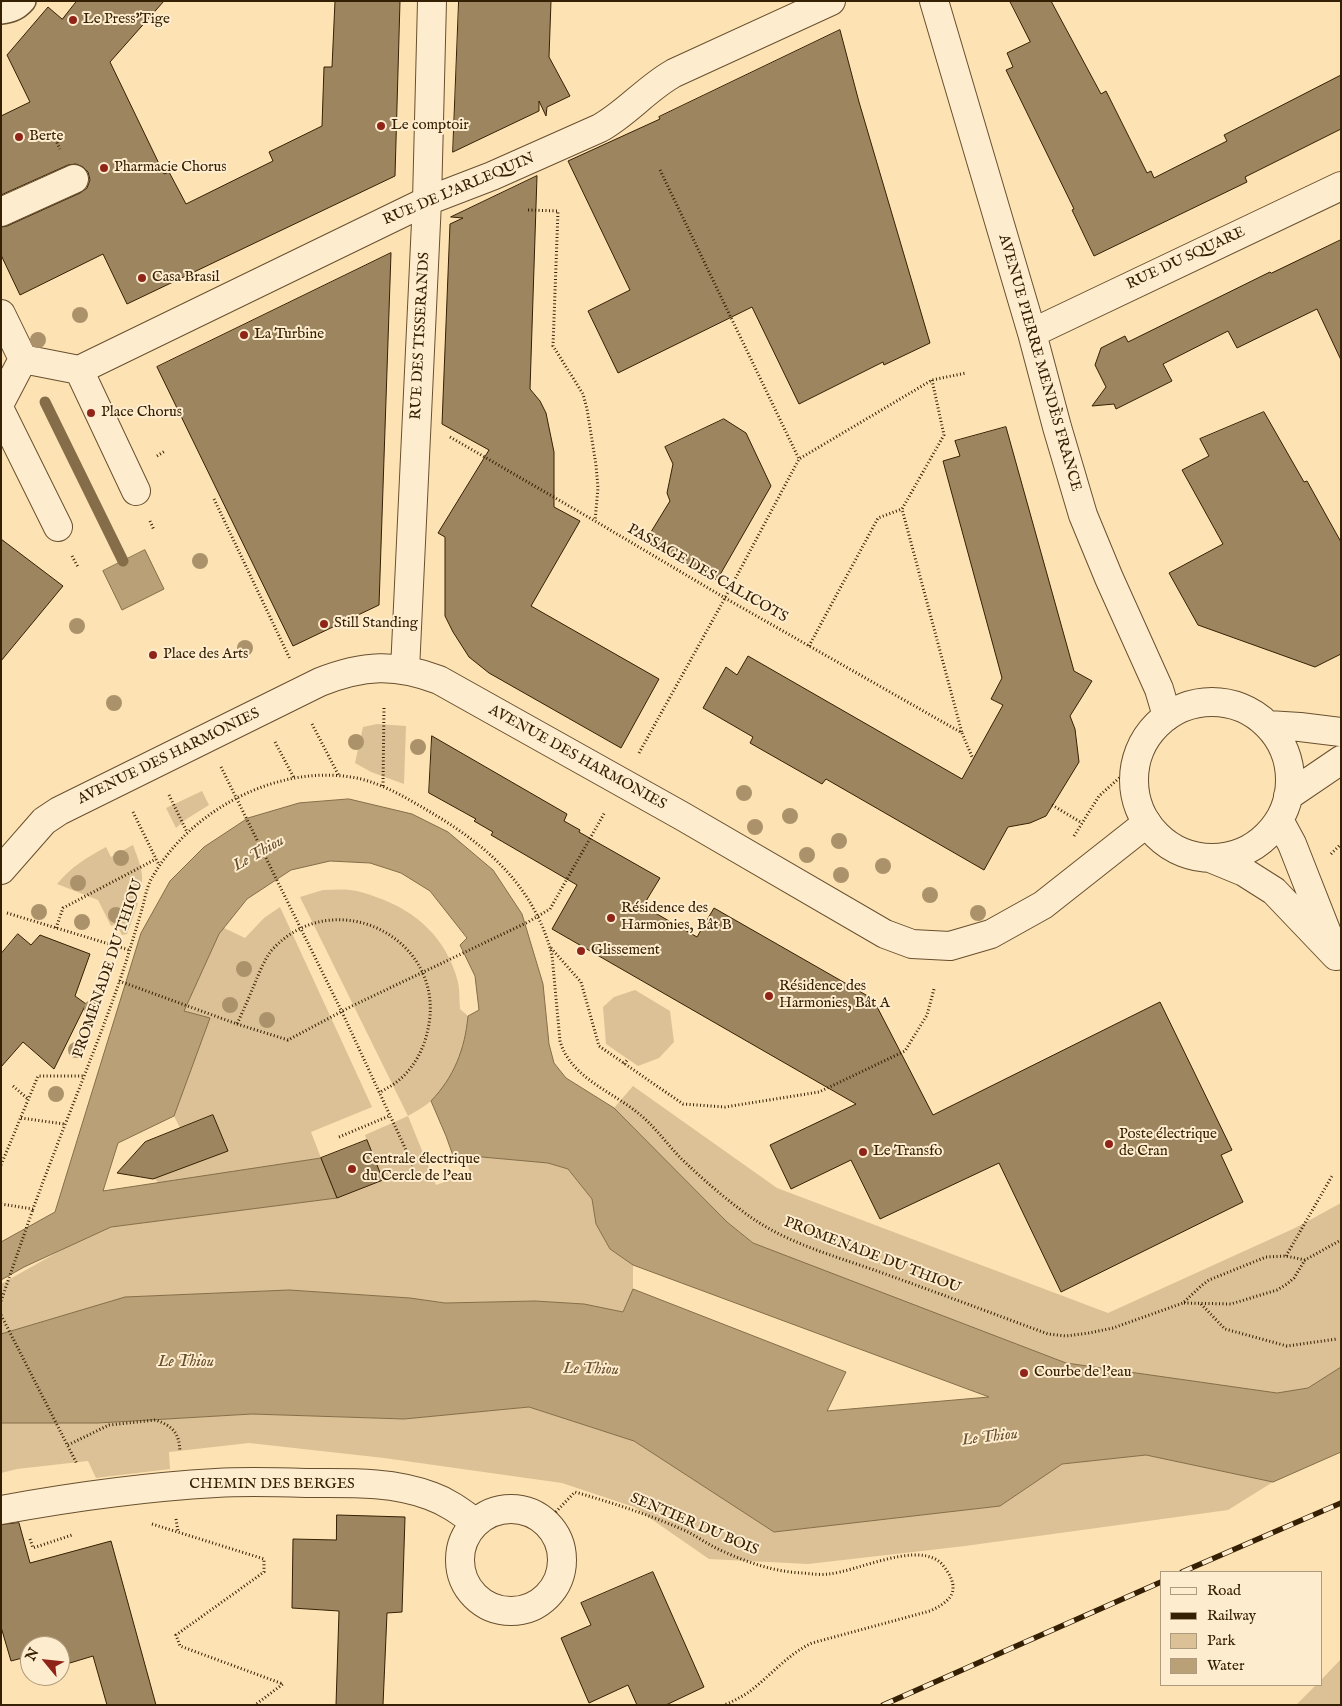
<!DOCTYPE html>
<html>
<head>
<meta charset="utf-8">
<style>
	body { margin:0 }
	#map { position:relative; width:1342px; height:1706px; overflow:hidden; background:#fde2b3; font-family:"IM FELL English",serif }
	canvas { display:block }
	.frame { position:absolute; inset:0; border:2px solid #362003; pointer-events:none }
	.legend { position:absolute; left:1160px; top:1571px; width:162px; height:115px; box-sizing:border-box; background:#feecce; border:1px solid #ae9a7d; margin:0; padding:6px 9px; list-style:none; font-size:15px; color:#362003 }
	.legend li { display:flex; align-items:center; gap:10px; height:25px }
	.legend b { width:25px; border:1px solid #ae9a7d }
	.north { position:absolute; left:20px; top:1636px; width:50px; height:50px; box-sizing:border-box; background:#feecce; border:1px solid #ae9a7d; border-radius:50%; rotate:298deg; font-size:14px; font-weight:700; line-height:20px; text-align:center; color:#362003 }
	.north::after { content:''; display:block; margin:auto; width:18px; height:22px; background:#8f2418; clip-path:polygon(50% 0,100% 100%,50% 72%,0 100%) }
</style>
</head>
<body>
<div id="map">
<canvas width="1342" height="1706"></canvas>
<div class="frame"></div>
<ul class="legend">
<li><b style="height:6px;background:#feecce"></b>Road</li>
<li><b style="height:6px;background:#362003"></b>Railway</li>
<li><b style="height:14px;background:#dbc195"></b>Park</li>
<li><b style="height:14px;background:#b9a077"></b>Water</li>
</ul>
<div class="north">N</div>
</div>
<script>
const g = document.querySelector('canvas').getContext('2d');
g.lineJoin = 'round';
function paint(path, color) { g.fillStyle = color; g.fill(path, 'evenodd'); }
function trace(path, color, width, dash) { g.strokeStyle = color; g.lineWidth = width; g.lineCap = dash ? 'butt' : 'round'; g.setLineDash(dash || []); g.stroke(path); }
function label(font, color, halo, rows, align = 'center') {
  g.font = font + ' "IM FELL English",serif'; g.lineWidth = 4; g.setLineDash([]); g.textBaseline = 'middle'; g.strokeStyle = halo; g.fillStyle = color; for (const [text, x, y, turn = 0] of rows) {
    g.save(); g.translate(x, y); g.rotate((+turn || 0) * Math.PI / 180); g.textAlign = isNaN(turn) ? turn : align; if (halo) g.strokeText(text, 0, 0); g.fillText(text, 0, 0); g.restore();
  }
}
const green = new Path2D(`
	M 377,724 L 406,726 L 404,784 L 371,772 L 355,763 L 363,727 Z
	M 202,791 L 209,805 L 185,820 L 176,828 L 166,808 Z
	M 133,845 C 138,859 147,878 139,892 L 135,892 L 133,902 L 138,903 L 127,934 L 122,935 L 116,924 L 111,926 L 98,900 L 57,884 C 72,866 86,858 106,847 L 111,857 Z
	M 323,890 C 332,890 342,889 350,890 C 359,891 368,894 376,897 C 417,911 447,939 458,982 C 460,991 459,1000 460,1009 L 468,1016 C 465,1046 456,1080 431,1101 C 424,1107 416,1111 408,1116 L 436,1185 L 470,1173 L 467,1161 L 482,1157 L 548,1163 L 568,1169 L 592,1199 L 596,1224 L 610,1249 L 633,1265 L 633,1289 L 623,1312 L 584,1304 L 535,1301 L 445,1303 L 410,1298 L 289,1290 L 125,1297 L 1,1334 L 1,1284 L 65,1248 L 111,1227 L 337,1198 L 382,1180 L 365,1135 L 408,1116 L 300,897 Z
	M 280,907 L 372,1107 L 311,1132 L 321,1158 L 159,1183 L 154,1178 L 228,1151 L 215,1120 L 211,1116 L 180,1128 L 174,1116 L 210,1018 L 184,1011 L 219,934 L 224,928 L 245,938 L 264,918 Z
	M 635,990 L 670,1011 L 674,1042 L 659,1058 L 638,1066 L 606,1044 L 603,1007 L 614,997 Z
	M 633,1086 L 777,1188 L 1108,1313 L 1295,1228 L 1341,1203 L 1341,1367 L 1308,1388 L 1277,1393 L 1066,1363 L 793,1259 L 753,1243 L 727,1222 L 614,1108 Z
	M 529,1407 L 634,1441 L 774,1532 L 1000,1506 L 1062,1464 L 1146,1455 L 1273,1482 L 1228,1510 L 965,1546 L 808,1564 L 709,1559 L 634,1507 L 562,1483 L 384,1458 L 249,1443 L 169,1452 L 170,1469 L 96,1478 L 88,1461 L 17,1469 L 1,1473 L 1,1423 L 98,1423 L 252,1414 L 404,1419 Z
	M 1341,1659 L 1341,1705 L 1296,1705 L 1316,1685 L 1321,1685 L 1321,1680 Z`);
const water = new Path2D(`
	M 145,550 L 164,589 L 122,610 L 103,571 Z
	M 349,799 L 412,814 L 448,832 L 493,870 L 522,914 L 543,984 L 549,1044 L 554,1063 L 566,1078 L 614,1108 L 727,1222 L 753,1243 L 1066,1363 L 1277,1393 L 1308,1388 L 1341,1367 L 1341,1452 L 1273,1482 L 1146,1455 L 1062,1464 L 1000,1506 L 774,1532 L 634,1441 L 529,1407 L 404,1419 L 252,1414 L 98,1423 L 1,1423 L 1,1334 L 125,1297 L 289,1290 L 410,1298 L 445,1303 L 535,1301 L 584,1304 L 623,1312 L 633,1289 L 846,1372 L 827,1411 L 989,1397 L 633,1265 L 610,1249 L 596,1224 L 592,1199 L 568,1169 L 548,1163 L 482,1157 L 456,1164 L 446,1136 L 431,1101 C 454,1077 465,1049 468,1016 L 479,1010 L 475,976 L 460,945 L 467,938 L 430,891 L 401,873 L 370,863 L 330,861 L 291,870 L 247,899 L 219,934 L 184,1011 L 210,1018 L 174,1116 L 118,1143 L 103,1191 L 321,1158 L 337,1198 L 111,1227 L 24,1267 L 1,1280 L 1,1242 L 55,1212 L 141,933 L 170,881 L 204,847 L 248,818 L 299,803 Z`);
const stream = new Path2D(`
	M 45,402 L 123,561`);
const building = new Path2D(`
	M 77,1 L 164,1 L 110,62 L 164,174 L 169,172 L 186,204 L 273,161 L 269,152 L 322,126 L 324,67 L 332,67 L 335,1 L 400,1 L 395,176 L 127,304 L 103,254 L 20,295 L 1,255 L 1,227 L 7,226 L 80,193 L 87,188 L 90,180 L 88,172 L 83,167 L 76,164 L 68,165 L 1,195 L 1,116 L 30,102 L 7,55 L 48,7 L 62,19 Z
	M 459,1 L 551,1 L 549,57 L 570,96 L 547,107 L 546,116 L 539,101 L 539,111 L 453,152 Z
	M 1010,1 L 1051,1 L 1101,94 L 1106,91 L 1147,173 L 1151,171 L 1154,178 L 1227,141 L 1224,135 L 1341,75 L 1341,129 L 1245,177 L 1247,182 L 1094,256 L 1072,210 L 1074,209 L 1006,70 L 1013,67 L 1007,53 L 1030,42 Z
	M 840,30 L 859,102 L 930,343 L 884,365 L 883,362 L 799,404 L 752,307 L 618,373 L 588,311 L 630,290 L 568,161 L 660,119 L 659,117 Z
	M 537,176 L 530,389 L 540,401 L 546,413 L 554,452 L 554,507 L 580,521 L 531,606 L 659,679 L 621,748 L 489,673 L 469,657 L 453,632 L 445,616 L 445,537 L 438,533 L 489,450 L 442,424 L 450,224 L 463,218 L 451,217 Z
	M 1341,240 L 1341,360 L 1317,309 L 1237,348 L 1228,331 L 1163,364 L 1172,381 L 1116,409 L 1114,404 L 1092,406 L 1106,387 L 1095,365 L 1101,348 L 1125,336 L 1128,342 L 1270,272 L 1271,273 Z
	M 391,253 L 379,605 L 293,646 L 157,367 Z
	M 1264,412 L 1304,482 L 1307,481 L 1341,542 L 1341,654 L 1315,667 L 1198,625 L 1169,573 L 1223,544 L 1182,470 L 1209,456 L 1200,439 Z
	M 724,419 L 746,433 L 771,486 L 717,580 L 646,540 L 670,501 L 667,493 L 673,464 L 665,447 Z
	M 1006,427 L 1074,671 L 1092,681 L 1070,716 L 1075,729 L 1079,762 L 1046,816 L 1030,823 L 1008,827 L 984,870 L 826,779 L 822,784 L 750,743 L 753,737 L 703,708 L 726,667 L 737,675 L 748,656 L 962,779 L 1003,705 L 991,699 L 1002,678 L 943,461 L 960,456 L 955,441 Z
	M 1,539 L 63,586 L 1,661 Z
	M 432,736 L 567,814 L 564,821 L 580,830 L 579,832 L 660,878 L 643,906 L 697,937 L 714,908 L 873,999 L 933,1115 L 1160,1002 L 1232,1150 L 1221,1155 L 1243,1202 L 1061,1292 L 999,1163 L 880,1219 L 851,1160 L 791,1189 L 770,1145 L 856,1104 L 552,929 L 577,885 L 491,835 L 493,832 L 474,821 L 476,819 L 429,793 Z
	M 18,934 L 31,945 L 40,935 L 90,954 L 75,996 L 86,1004 L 54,1069 L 23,1042 L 1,1067 L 1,954 Z
	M 213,1115 L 228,1151 L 153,1179 L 117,1173 L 145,1142 Z
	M 367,1140 L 383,1180 L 337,1198 L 321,1158 Z
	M 337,1515 L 405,1517 L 402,1612 L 387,1613 L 383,1705 L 336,1705 L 339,1611 L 292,1608 L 293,1539 L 336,1540 Z
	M 19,1523 L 30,1563 L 111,1541 L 156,1705 L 107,1705 L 93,1656 L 60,1666 L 60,1646 L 30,1646 L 30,1656 L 11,1661 L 1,1627 L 1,1525 Z
	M 653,1572 L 704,1687 L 666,1705 L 637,1705 L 628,1685 L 589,1703 L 561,1638 L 591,1625 L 581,1603 Z`);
const path = new Path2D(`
	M 54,136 L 60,149
	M 660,170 L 799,459
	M 528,210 L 558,211 L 553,346 L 583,394 L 587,409 L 596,465 L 598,488 L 595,521
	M 932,380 L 944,435 L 902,509 L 962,733
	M 450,437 L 595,521 L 725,598 L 962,733 L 973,759
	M 157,456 L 165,451
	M 214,499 L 290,659
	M 150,521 L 154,530
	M 72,556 L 78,567
	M 809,646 L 878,518 L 902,509
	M 312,724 L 339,776
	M 275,742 L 294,778
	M 639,753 L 725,598 L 799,459 L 932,380 L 966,373
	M 221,767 L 342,1012 L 413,1165
	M 383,786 L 384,707
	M 169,795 L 187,832
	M 1052,805 L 1082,823
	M 133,812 L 159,865
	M 1074,836 L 1099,796 L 1136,763
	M 1331,854 L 1341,844
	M 7,913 L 129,950
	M 56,928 L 63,908 L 156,859
	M 551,948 L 581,982 L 599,1046 L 683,1104 L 725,1107 L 819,1092 L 905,1051 L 927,1015 L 934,989
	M 119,981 L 237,1024 C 244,1009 251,993 257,978 C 261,969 265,959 271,951 C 333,881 448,938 428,1029 C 424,1049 414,1068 398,1081 C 392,1086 385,1089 379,1093
	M 237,1024 L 288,1040 L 350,1007 L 528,922 L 550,909 L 605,812
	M 624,1064 L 628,1059
	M 13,1086 L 28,1099
	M 21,1118 L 64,1124
	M 339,1137 L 389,1116
	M 1,1165 L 38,1076 L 83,1076
	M 1,1204 L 33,1209 C 61,1132 93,1057 120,980 C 128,956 135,933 142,909 C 145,898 147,885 153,876 C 192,808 283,761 361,779 C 380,784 396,792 413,802 C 479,839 532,879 552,955 L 560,1041 C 570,1077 611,1091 638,1113 C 657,1128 670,1149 688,1165 C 708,1184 735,1207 758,1222 C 797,1247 845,1259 888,1275 C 941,1294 994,1314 1048,1334 L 1066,1336 L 1089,1333 L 1113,1328 L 1183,1303 L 1201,1286 L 1209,1280 L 1266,1257 L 1286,1256 L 1305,1260 L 1341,1240
	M 1286,1256 L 1332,1176
	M 1,1301 L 33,1209
	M 1184,1303 L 1231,1304 L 1277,1290 L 1287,1284 L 1294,1278 L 1305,1260
	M 1201,1304 L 1225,1329 L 1287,1346 L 1337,1339
	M 1,1315 L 77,1464
	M 68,1445 L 109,1425 L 156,1420 C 174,1427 179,1433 180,1452
	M 176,1519 L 178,1531
	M 546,1522 L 575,1492 C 613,1503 650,1515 686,1531 C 696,1536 706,1543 716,1548 C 743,1561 773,1572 803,1573 C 812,1574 821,1575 829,1574 C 857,1571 911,1544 937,1560 C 942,1563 946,1569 949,1574 C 960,1594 947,1603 930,1611 L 812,1643 C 786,1655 769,1678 746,1694 C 739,1698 732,1702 724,1705
	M 152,1524 L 264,1559 L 264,1572 L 176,1635 L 180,1646 L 283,1684 L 255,1705
	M 30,1539 L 33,1548 L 72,1535`);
const service = new Path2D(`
	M 1,13 C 12,12 18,9 25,1`);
const pedestrian = new Path2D(`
	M 1,212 L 74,179
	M 1,314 L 23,359
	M 23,359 L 79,370 L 136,491
	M 79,370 L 427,201
	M 1,401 L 23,359
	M 1,412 L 58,527
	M460 1560a51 51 0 1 1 102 0a51 51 0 1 1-102 0Z
	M 1,1510 C 72,1497 144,1487 216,1483 C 246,1481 276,1482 307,1483 C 347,1483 392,1481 431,1496 C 448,1502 461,1512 476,1523`);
const minor = new Path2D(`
	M 934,1 L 1032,333 L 1057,427 L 1083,515 L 1109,578 L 1159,689 L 1167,716
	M 427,201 L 492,176 L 600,128 C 627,113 647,88 674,73 L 831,1
	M 1032,333 L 1341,186
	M 405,670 L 427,201 L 432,1
	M 1,870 L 44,821 L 59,811 L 320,682 C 363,665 395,663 439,680 L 682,816 L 885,934 L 912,944 L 950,946 L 991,934 L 1043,905 L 1147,823`);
const tertiary = new Path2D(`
	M1134 780a78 78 0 1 1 156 0a78 78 0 1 1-156 0Z
	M 1268,725 L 1300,727 L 1341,732
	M 1288,796 L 1341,760
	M 1279,820 L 1292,844 L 1331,943
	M 1210,858 L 1244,872 L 1274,891 L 1336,956`);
const rail = new Path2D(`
	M 1182,1572 L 1341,1503
	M 883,1705 L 1161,1582`);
const trees = [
	[80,315],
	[38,340],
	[200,561],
	[77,626],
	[245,648],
	[114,703],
	[356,742],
	[418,747],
	[744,793],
	[790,816],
	[755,827],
	[839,841],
	[807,855],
	[121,858],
	[883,866],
	[841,875],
	[78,883],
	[930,895],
	[39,912],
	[978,913],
	[116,915],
	[82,922],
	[244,969],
	[230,1005],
	[92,1008],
	[267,1020],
	[76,1050],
	[56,1094]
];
const markers = [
	[73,20,5,"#8f2418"],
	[381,126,5,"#8f2418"],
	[19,137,5,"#8f2418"],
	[104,168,5,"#8f2418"],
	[142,278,5,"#8f2418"],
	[244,335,5,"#8f2418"],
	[91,413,5,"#8f2418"],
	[324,624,5,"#8f2418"],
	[153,655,5,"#8f2418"],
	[611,918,5,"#8f2418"],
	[581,951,5,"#8f2418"],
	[769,996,5,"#8f2418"],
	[1109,1144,5,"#8f2418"],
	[863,1152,5,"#8f2418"],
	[352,1169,5,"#8f2418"],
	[1024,1373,5,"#8f2418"]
];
const poiNames = [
	["Le Press'Tige",83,20],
	["Le comptoir",391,126],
	["Berte",29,137],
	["Pharmacie Chorus",114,168],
	["Casa Brasil",152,278],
	["La Turbine",254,335],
	["Place Chorus",101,413],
	["Still Standing",334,624],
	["Place des Arts",163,655],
	["Résidence des",621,909],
	["Harmonies, Bât B",621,926],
	["Glissement",591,951],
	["Résidence des",779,987],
	["Harmonies, Bât A",779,1004],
	["Poste électrique",1119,1135],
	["de Cran",1119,1152],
	["Le Transfo",873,1152],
	["Centrale électrique",362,1160],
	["du Cercle de l'eau",362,1177],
	["Courbe de l'eau",1034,1373]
];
const streetNames = [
	["RUE DE L'ARLEQUIN",459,190,-23],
	["RUE DU SQUARE",1186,259,-25],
	["RUE DES TISSERANDS",421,336,-87],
	["AVENUE PIERRE MENDÈS FRANCE",1039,363,74],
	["PASSAGE DES CALICOTS",707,574,30],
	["AVENUE DES HARMONIES",169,757,-26],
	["AVENUE DES HARMONIES",577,758,29],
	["PROMENADE DU THIOU",109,969,-71],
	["PROMENADE DU THIOU",872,1256,21],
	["CHEMIN DES BERGES",272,1485],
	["SENTIER DU BOIS",694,1525,23]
];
const waterNames = [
	["Le Thiou",259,854,-30],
	["Le Thiou",186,1363],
	["Le Thiou",591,1370,1],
	["Le Thiou",990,1438,-7]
];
paint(green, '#dbc195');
paint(water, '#b9a077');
trace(water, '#856d49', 1);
trace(stream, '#856d49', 11);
paint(building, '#9d855f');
trace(building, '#362003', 1);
trace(service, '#68502f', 24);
trace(pedestrian, '#68502f', 30);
trace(minor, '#68502f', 30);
trace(tertiary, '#68502f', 30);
trace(path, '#362003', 3, [1, 2.5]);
trace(service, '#feecce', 21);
trace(pedestrian, '#feecce', 28);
trace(minor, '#feecce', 28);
trace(tertiary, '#feecce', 28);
trace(rail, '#362003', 5.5);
trace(rail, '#feecce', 4, [11]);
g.fillStyle = '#ab926a';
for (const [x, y] of trees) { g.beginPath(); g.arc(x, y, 8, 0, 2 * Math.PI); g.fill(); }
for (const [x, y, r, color] of markers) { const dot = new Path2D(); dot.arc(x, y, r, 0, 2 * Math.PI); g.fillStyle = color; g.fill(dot); trace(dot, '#feecce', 2); }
label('15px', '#362003', '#feecce', poiNames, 'left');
label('15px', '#362003', '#feecce', streetNames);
label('italic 16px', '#644d2c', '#feecce', waterNames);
</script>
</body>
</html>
